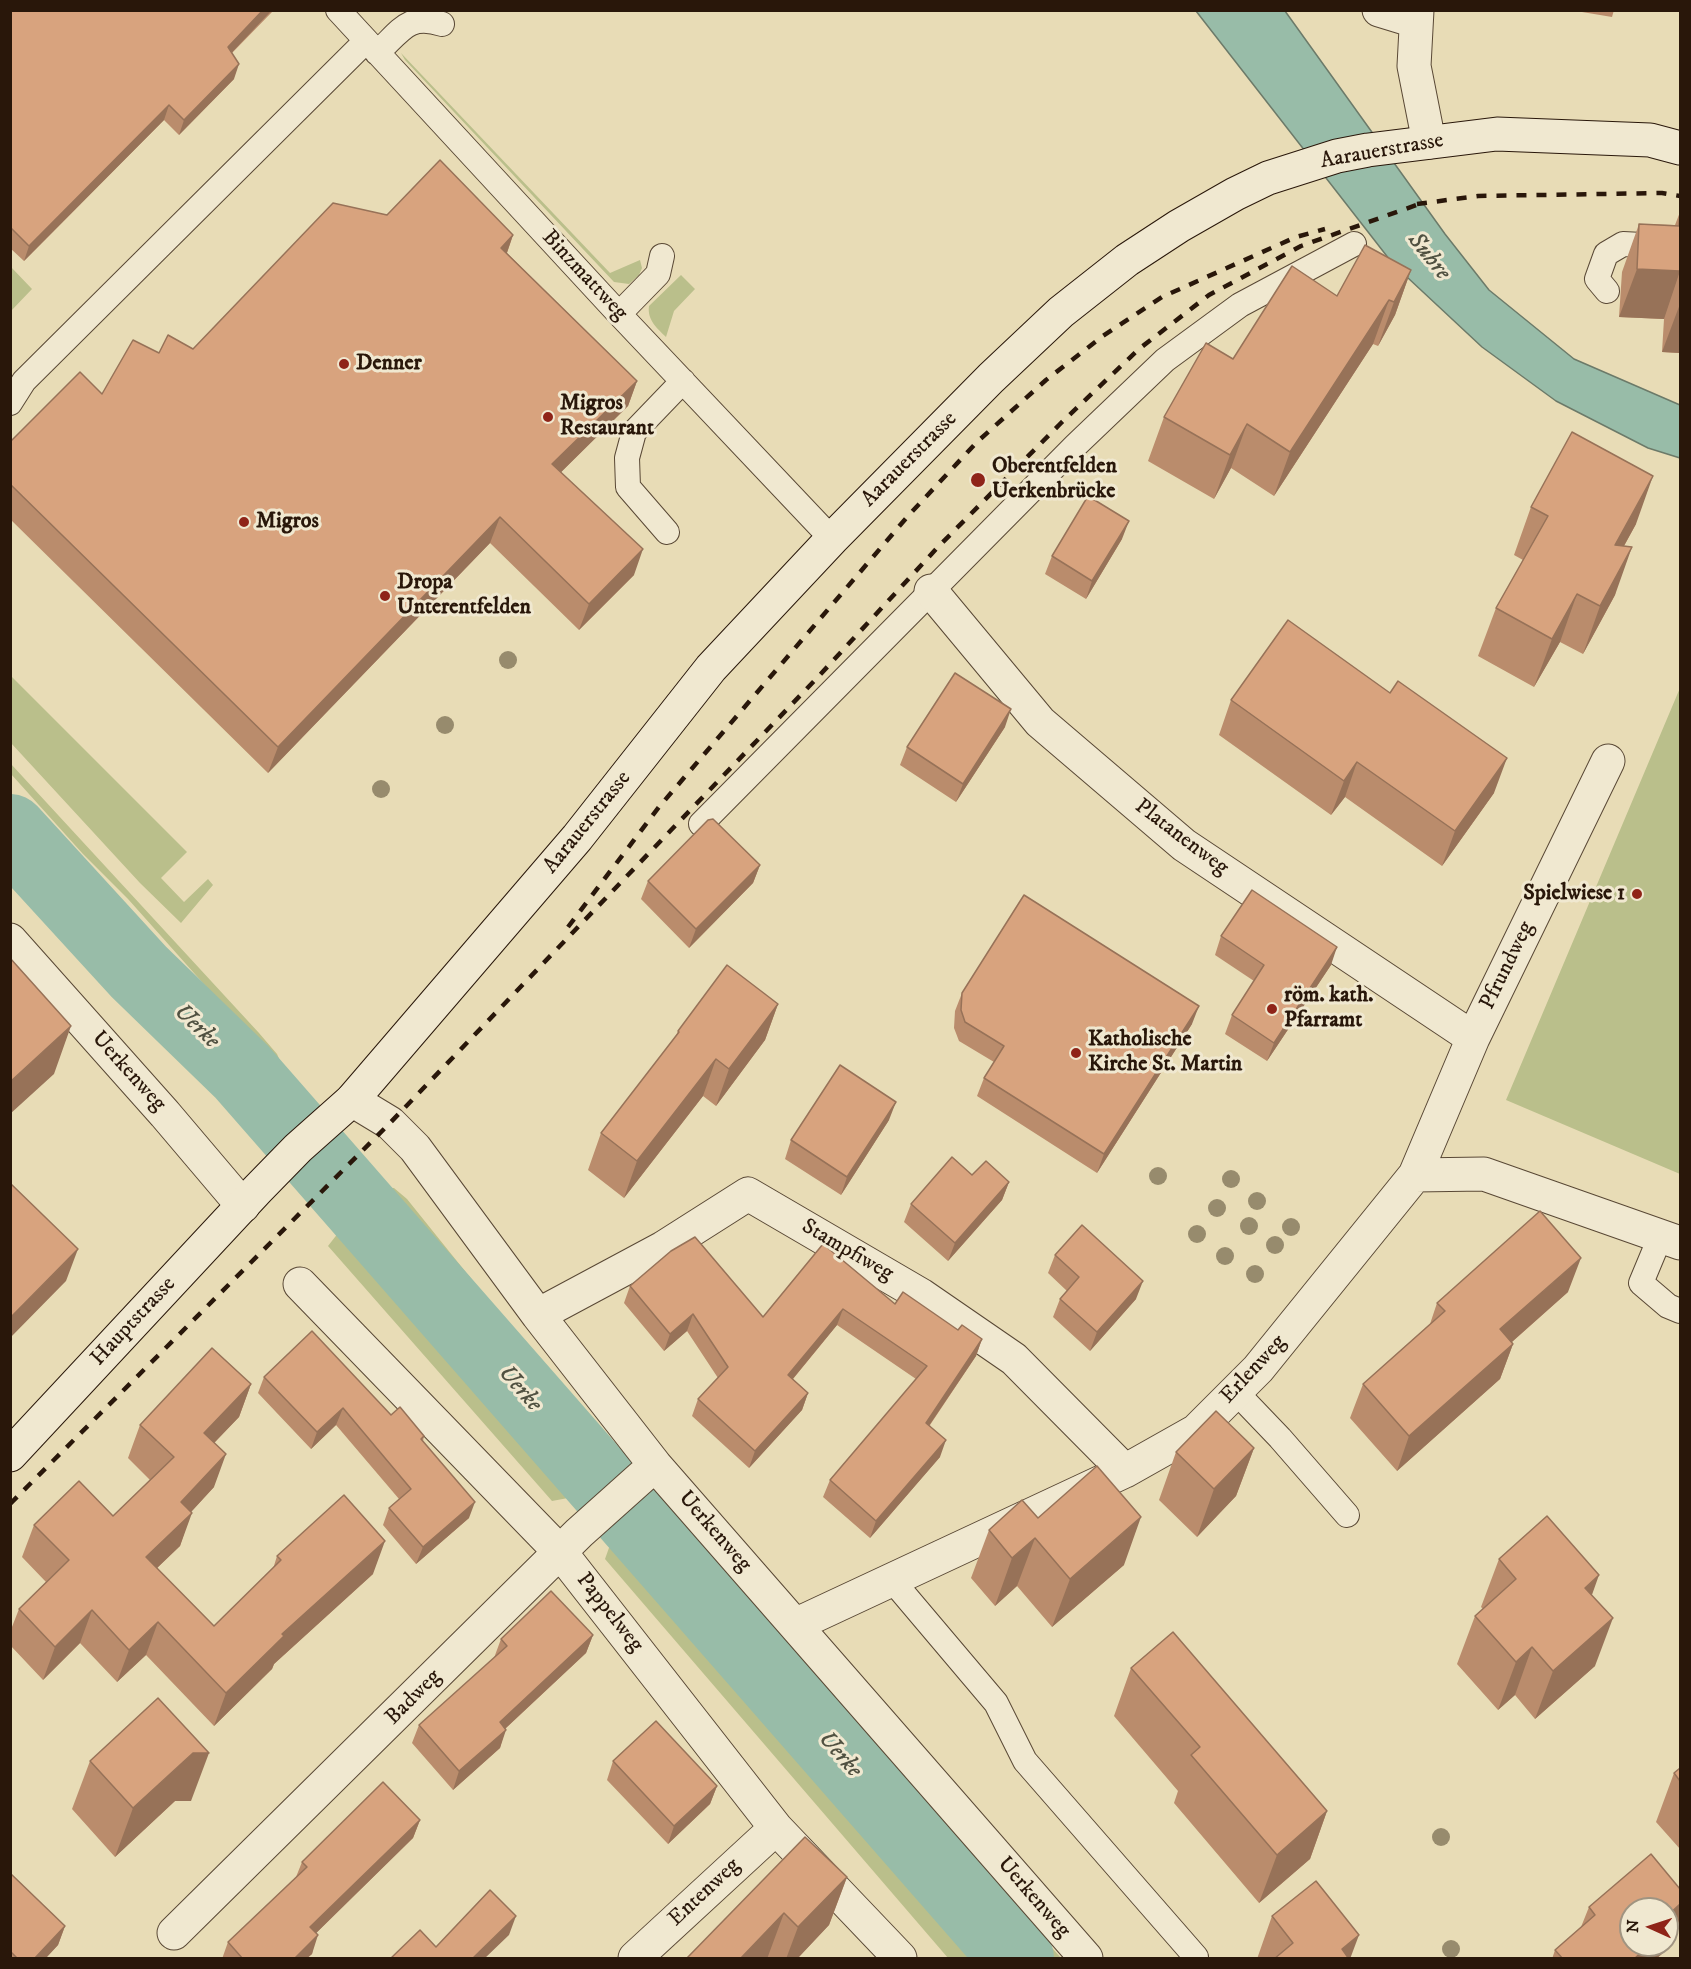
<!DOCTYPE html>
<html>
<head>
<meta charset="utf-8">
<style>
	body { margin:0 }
	#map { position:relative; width:1691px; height:1969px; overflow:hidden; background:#e8dcb6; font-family:"IM FELL DW Pica",serif }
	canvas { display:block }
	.frame { position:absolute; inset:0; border:12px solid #29170a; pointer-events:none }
	.north { position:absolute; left:1619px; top:1897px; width:60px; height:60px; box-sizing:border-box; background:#f0e8d0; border:2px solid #a09481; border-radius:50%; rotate:273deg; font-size:16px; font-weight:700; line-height:24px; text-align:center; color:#29170a }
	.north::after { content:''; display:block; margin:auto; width:21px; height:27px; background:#8f2418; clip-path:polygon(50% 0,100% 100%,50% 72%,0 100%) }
</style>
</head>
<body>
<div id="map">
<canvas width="1691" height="1969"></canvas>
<div class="frame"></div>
<div class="north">N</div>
</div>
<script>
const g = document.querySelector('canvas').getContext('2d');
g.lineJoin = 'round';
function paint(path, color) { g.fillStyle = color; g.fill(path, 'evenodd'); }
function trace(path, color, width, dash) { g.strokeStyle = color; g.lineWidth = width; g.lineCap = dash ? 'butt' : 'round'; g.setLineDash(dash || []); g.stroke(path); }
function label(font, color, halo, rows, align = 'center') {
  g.font = font + ' "IM FELL DW Pica",serif'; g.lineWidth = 6; g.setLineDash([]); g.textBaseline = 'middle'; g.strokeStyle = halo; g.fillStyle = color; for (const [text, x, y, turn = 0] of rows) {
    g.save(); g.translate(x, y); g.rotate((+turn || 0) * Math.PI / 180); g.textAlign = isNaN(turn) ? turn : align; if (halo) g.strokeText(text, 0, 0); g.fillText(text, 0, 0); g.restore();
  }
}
const green = new Path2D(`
	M 401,53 L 610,273 L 640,260 L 642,268 L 639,275 L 629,284 L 614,282 L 405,60 Z
	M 11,267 L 32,289 L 11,311 Z
	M 681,275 L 695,289 L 674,311 L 666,337 C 657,328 647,320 649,306 Z
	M 11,676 L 187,852 L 161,878 L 184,902 L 208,879 L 213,885 L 181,923 L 140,883 L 11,743 Z
	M 1680,688 L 1680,1174 L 1506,1100 Z
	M 11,764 L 259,1033 L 277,1054 L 281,1063 L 276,1065 L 128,899 L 83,854 L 11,774 Z
	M 374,1187 L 394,1188 L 407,1199 L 612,1454 L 568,1498 L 552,1501 L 328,1246 Z
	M 644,1507 L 672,1518 L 1061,1958 L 948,1958 L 605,1559 L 615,1531 Z`);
const water = new Path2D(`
	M 1196,11 L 1285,11 L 1445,234 L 1489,290 L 1574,359 L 1680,405 L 1680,458 L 1648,448 L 1556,401 L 1482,347 L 1393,264 Z`);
const river = new Path2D(`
	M 10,831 L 139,972 L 242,1072 L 1017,1958`);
const lane = new Path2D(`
	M 338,10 L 619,314 L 832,539
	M 377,53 C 401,31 408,13 442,24
	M 1607,291 L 1597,279 L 1606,254 L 1623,244 L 1680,247
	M 619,314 L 658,274 L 662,256
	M 10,403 L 24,381 L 366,41
	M 667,532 L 628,487 L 627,458 L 634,432 L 683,381
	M 701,824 L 1075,446 L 1165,360 L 1240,305 L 1354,244
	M 1661,1235 L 1641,1283 L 1668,1306 L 1680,1311
	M 1235,1391 L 1280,1438 L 1347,1515
	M 892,1580 L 996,1703 L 1025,1761 L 1196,1957 L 1195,1958`);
const street = new Path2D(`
	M 1379,10 L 1415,21
	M 1417,10 L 1414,66 L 1429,142
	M 931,591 L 1040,722 L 1184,845 L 1473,1038
	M 10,940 L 165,1114 L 243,1206
	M 352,1100 L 390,1123 L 415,1148 L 538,1315 L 655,1465 L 1086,1958
	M 1415,1175 L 1473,1038 L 1608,761
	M 300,1284 L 561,1553 L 776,1828 L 900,1958
	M 538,1315 L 663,1248 L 748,1194 L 921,1295 L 1014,1359 L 1125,1471
	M 795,1625 L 1125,1471 L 1196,1431 L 1258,1369 L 1415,1175 L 1484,1174 L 1680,1243
	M 174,1933 L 579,1533 L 655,1465
	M 635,1958 L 776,1828`);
const secondary = new Path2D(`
	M 10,1455 L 257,1190 L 298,1148 L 352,1100 L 577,838 L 711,668 L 832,539 L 991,378 L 1061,312 L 1127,260 L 1179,226 L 1235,194 L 1268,178 L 1337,156 L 1368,150 L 1497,134 L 1650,140 L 1680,148`);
const rail = new Path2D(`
	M 1417,204 L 1478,196 L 1662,193 L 1680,196
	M 568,927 L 659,807 L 908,516 L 977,442 L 1046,380 L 1103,336 L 1162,297 L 1296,237 L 1325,229
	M 10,1504 L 390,1123 L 817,678 L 938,547 L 1062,422 L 1139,349 L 1209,295 L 1301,246 L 1425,202`);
const trees = [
	[508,660],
	[445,725],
	[381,789],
	[1158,1176],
	[1231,1179],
	[1257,1201],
	[1217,1208],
	[1249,1226],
	[1291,1227],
	[1197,1234],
	[1275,1245],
	[1225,1256],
	[1255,1274],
	[1441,1837],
	[1451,1949]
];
const wall = new Path2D(`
	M 10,10 L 272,12 L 232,53 L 234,79 L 179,135 L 164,120 L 24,261 L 10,248 Z
	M 1570,10 L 1614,10 L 1612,17 Z
	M 1680,212 L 1680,353 L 1662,352 L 1664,319 L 1619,317 L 1622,272 L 1639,224 L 1675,225 Z
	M 387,215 L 513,235 L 507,253 L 637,381 L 628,406 L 561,472 L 634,575 L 579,630 L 490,543 L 268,773 L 10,519 L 10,442 L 102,394 L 159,353 L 193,349 Z
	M 1411,270 L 1395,315 L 1378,346 L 1373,344 L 1274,496 L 1231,468 L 1214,499 L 1148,461 L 1164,417 L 1233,359 L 1337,296 Z
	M 1531,507 L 1636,524 L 1624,546 L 1615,595 L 1583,654 L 1560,642 L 1534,687 L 1478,656 L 1496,608 L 1523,560 L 1514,555 Z
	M 1122,539 L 1086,599 L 1045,574 L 1052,556 Z
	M 1231,700 L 1494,793 L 1442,866 L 1345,797 L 1331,815 L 1219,735 Z
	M 1005,727 L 956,802 L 900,765 L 907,747 Z
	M 760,865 L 753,883 L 689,948 L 641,899 L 648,881 Z
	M 1221,936 L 1331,965 L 1267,1061 L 1225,1034 L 1232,1015 L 1254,981 L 1215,955 Z
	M 962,993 L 1192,1024 L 1097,1173 L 977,1096 L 984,1078 L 994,1062 L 959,1041 L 954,1028 L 955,1011 Z
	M 778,1004 L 765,1040 L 716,1106 L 703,1096 L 624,1198 L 588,1170 L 601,1133 L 676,1036 L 678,1031 Z
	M 889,1120 L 841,1195 L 785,1159 L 791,1140 Z
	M 972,1175 L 1009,1182 L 1002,1200 L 948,1261 L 904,1222 L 911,1204 Z
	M 823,1244 L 895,1304 L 958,1330 L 982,1339 L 976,1356 L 930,1425 L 940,1457 L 870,1538 L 823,1497 L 830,1480 L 916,1379 L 837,1325 L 793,1379 L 808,1393 L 802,1410 L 749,1468 L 692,1416 L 698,1399 L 718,1378 L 687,1331 L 664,1351 L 624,1303 L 630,1286 L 763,1317 Z
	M 1055,1255 L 1136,1299 L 1090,1351 L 1053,1317 L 1060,1299 L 1067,1291 L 1048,1273 Z
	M 1568,1292 L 1512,1342 L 1513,1344 L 1500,1379 L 1397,1471 L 1350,1418 L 1363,1384 L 1430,1324 L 1437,1303 Z
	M 264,1377 L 391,1415 L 424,1436 L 423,1441 L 469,1518 L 416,1564 L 383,1525 L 389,1508 L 399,1499 L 336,1425 L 311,1449 L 258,1393 Z
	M 251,1384 L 239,1417 L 214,1443 L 214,1487 L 191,1512 L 180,1546 L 157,1568 L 214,1626 L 273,1569 L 277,1556 L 373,1574 L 274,1664 L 272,1669 L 214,1726 L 146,1655 L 117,1682 L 80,1643 L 43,1680 L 10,1645 L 10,1632 L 19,1609 L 46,1582 L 22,1557 L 34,1525 L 113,1516 L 150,1480 L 128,1458 L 140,1425 Z
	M 1254,1448 L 1236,1496 L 1197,1537 L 1159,1500 L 1176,1452 Z
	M 1038,1518 L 1124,1565 L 1052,1627 L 1017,1586 L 995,1606 L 971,1578 L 989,1530 Z
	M 1499,1559 L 1592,1595 L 1595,1666 L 1535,1719 L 1515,1695 L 1498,1710 L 1457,1664 L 1475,1616 L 1483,1609 L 1481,1607 Z
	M 593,1635 L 586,1653 L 505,1729 L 500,1748 L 453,1790 L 412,1743 L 419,1725 L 494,1658 L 501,1639 Z
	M 1131,1668 L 1327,1811 L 1310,1859 L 1259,1903 L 1174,1803 L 1178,1791 L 1114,1716 Z
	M 90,1761 L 191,1801 L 175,1801 L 115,1857 L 72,1809 Z
	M 613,1761 L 717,1786 L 710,1804 L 668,1844 L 607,1780 Z
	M 1680,1768 L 1680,1849 L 1656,1822 L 1674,1773 Z
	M 420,1820 L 413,1838 L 316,1933 L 312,1954 L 306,1959 L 222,1959 L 228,1942 L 296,1877 L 302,1862 Z
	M 10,1873 L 65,1926 L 58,1945 L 45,1959 L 10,1959 Z
	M 847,1877 L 829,1925 L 797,1959 L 686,1959 Z
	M 1589,1907 L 1671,1946 L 1656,1959 L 1552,1959 L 1555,1950 L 1581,1927 Z
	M 1272,1916 L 1350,1959 L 1257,1959 Z`);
const shadedWall = new Path2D(`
	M 263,10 L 272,10 L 222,63 L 228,47 Z
	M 239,64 L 234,79 L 179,135 L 184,120 Z
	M 169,105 L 164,120 L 24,261 L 29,246 Z
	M 513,235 L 504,261 L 501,248 Z
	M 1637,269 L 1680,271 L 1664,319 L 1619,317 Z
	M 1411,270 L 1395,315 L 1378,346 L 1394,302 Z
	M 1389,300 L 1373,344 L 1274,496 L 1290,452 Z
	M 1680,304 L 1680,353 L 1662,352 Z
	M 637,381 L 628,406 L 543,490 L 552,464 Z
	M 1247,424 L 1231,468 L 1214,499 L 1230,455 Z
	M 1653,476 L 1636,524 L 1598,593 L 1615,545 Z
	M 500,517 L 490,543 L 268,773 L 278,747 Z
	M 1129,521 L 1122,539 L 1086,599 L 1092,581 Z
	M 1632,547 L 1615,595 L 1583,654 L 1600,606 Z
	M 643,549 L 634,575 L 579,630 L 589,604 Z
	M 1577,594 L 1560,642 L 1534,687 L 1552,639 Z
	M 1011,709 L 1005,727 L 956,802 L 963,784 Z
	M 1507,758 L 1494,793 L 1442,866 L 1455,831 Z
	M 1357,762 L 1345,797 L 1331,815 L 1344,781 Z
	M 760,865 L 753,883 L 689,948 L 696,929 Z
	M 1337,947 L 1331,965 L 1267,1061 L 1274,1043 Z
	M 778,1004 L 765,1040 L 716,1106 L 729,1069 Z
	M 1199,1006 L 1192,1024 L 1097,1173 L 1104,1154 Z
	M 71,1026 L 54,1074 L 10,1114 L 10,1082 Z
	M 716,1059 L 703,1096 L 624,1198 L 637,1161 Z
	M 896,1102 L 889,1120 L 841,1195 L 847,1177 Z
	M 1009,1182 L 1002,1200 L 948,1261 L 955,1243 Z
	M 78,1249 L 66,1281 L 10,1338 L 10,1318 Z
	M 1581,1258 L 1568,1292 L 1487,1364 L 1500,1329 Z
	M 1143,1281 L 1136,1299 L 1090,1351 L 1097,1332 Z
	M 843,1309 L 837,1325 L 782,1392 L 788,1375 Z
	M 693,1314 L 687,1331 L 664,1351 L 670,1334 Z
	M 982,1339 L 976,1356 L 920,1439 L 926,1423 Z
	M 1513,1344 L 1500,1379 L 1397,1471 L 1409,1436 Z
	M 251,1384 L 239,1417 L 192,1466 L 204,1433 Z
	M 808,1393 L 802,1410 L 749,1468 L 755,1451 Z
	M 343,1408 L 336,1425 L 311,1449 L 317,1432 Z
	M 946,1440 L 940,1457 L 870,1538 L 876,1521 Z
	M 1254,1448 L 1236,1496 L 1197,1537 L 1214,1489 Z
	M 226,1454 L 214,1487 L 180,1524 L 192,1513 L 180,1546 L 134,1590 L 146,1557 L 181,1502 Z
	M 475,1502 L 469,1518 L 416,1564 L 423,1547 Z
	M 1141,1517 L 1124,1565 L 1052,1627 L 1070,1579 Z
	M 1035,1538 L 1017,1586 L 995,1606 L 1012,1558 Z
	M 385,1541 L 373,1574 L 274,1664 L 272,1669 L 214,1726 L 226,1693 L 282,1634 Z
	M 1599,1575 L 1582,1623 L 1585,1588 Z
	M 92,1610 L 80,1643 L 43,1680 L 55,1647 Z
	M 1613,1618 L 1595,1666 L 1535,1719 L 1553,1671 Z
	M 158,1622 L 146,1655 L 117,1682 L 129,1650 Z
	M 593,1635 L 586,1653 L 493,1740 L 500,1722 Z
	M 1532,1647 L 1515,1695 L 1498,1710 L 1516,1662 Z
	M 506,1730 L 500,1748 L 453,1790 L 459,1771 Z
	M 193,1753 L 209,1753 L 191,1801 L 175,1801 L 115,1857 L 133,1808 Z
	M 717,1786 L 710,1804 L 668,1844 L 674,1826 Z
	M 1327,1811 L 1310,1859 L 1259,1903 L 1277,1855 Z
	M 420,1820 L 413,1838 L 304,1945 L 310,1927 Z
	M 847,1877 L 829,1925 L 797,1959 L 786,1959 L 798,1927 Z
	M 1680,1904 L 1680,1918 L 1671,1946 L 1656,1959 L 1634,1959 L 1645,1945 L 1667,1945 L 1667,1916 Z
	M 784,1913 L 767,1959 L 740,1959 Z
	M 516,1916 L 509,1935 L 484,1959 L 472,1959 Z
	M 65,1926 L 58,1945 L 45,1959 L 34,1959 Z
	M 318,1935 L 312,1954 L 306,1959 L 294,1959 Z
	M 1359,1935 L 1350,1959 L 1338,1959 L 1342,1949 Z`);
const building = new Path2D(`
	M 10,10 L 263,10 L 228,47 L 239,64 L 184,120 L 169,105 L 29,246 L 10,227 Z
	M 440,160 L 513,235 L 501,248 L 637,381 L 552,464 L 643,549 L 589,604 L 500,517 L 278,747 L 10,484 L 10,442 L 80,372 L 102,394 L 133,340 L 159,353 L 168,335 L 193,349 L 333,203 L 387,215 Z
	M 1680,212 L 1680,271 L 1637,269 L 1639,224 L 1679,226 Z
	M 1365,245 L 1411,270 L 1394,302 L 1389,300 L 1290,452 L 1247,424 L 1230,455 L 1164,417 L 1206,343 L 1233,359 L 1292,266 L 1337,296 Z
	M 1572,432 L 1653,476 L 1615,545 L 1632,547 L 1600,606 L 1577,594 L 1552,639 L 1496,608 L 1548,516 L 1531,507 Z
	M 1088,496 L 1129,521 L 1092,581 L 1052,556 Z
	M 1288,620 L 1390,693 L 1398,681 L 1507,758 L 1455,831 L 1357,762 L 1344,781 L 1231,700 Z
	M 955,673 L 1011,709 L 963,784 L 907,747 Z
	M 713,819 L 760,865 L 696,929 L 648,881 L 708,820 Z
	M 1252,890 L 1337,947 L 1274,1043 L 1232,1015 L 1264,965 L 1221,936 Z
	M 1024,895 L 1199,1006 L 1104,1154 L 984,1078 L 1004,1046 L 965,1022 L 961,1010 L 962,993 Z
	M 10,958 L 71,1026 L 10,1082 Z
	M 727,965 L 778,1004 L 729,1069 L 716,1059 L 637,1161 L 601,1133 L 679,1032 L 678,1031 Z
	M 840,1065 L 896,1102 L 847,1177 L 791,1140 Z
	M 952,1157 L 972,1175 L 986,1161 L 1009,1182 L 955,1243 L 911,1204 Z
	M 10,1183 L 78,1249 L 10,1318 Z
	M 1540,1211 L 1581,1258 L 1500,1329 L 1513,1344 L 1409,1436 L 1363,1384 L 1445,1311 L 1437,1303 Z
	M 1082,1225 L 1143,1281 L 1097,1332 L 1060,1299 L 1079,1277 L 1055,1255 Z
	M 695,1237 L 763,1317 L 823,1244 L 895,1304 L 903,1292 L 958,1330 L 962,1325 L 982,1339 L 926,1423 L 946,1440 L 876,1521 L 830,1480 L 927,1366 L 843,1309 L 788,1375 L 808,1393 L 755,1451 L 698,1399 L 728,1367 L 693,1314 L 670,1334 L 630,1286 L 671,1251 Z
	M 312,1331 L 391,1415 L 400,1407 L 424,1436 L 421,1439 L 475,1502 L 423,1547 L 389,1508 L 411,1489 L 343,1408 L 317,1432 L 264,1377 Z
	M 212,1348 L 251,1384 L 204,1433 L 226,1454 L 181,1502 L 192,1513 L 146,1557 L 214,1626 L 281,1560 L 277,1556 L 344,1495 L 385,1541 L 282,1634 L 284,1636 L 226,1693 L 158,1622 L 129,1650 L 92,1610 L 55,1647 L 19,1609 L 69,1560 L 34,1525 L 79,1481 L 113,1516 L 174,1457 L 140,1425 Z
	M 1216,1411 L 1254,1448 L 1214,1489 L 1176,1452 Z
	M 1097,1466 L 1141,1517 L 1070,1579 L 1035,1538 L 1012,1558 L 989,1530 L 1022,1500 L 1038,1518 Z
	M 1547,1516 L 1599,1575 L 1585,1588 L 1613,1618 L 1553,1671 L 1532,1647 L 1516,1662 L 1475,1616 L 1516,1579 L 1499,1559 Z
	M 551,1591 L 593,1635 L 500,1722 L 506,1730 L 459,1771 L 419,1725 L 507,1646 L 501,1639 Z
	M 1173,1632 L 1327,1811 L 1277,1855 L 1191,1755 L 1200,1747 L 1131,1668 Z
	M 158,1698 L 209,1753 L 193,1753 L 133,1808 L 90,1761 Z
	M 656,1721 L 717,1786 L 674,1826 L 613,1761 Z
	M 1680,1768 L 1680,1781 L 1674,1773 Z
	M 383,1782 L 420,1820 L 310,1927 L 318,1935 L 294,1959 L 243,1959 L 228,1942 L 307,1867 L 302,1862 Z
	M 805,1837 L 847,1877 L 798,1927 L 784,1913 L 740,1959 L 686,1959 Z
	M 1651,1854 L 1680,1889 L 1680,1904 L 1667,1916 L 1667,1909 L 1631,1909 L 1631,1945 L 1649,1945 L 1634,1959 L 1563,1959 L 1555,1950 L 1595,1915 L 1589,1907 Z
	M 10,1873 L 65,1926 L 34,1959 L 18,1959 L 10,1951 Z
	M 1316,1881 L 1359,1935 L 1342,1949 L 1349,1959 L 1274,1959 L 1293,1943 L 1272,1916 Z
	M 490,1890 L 516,1916 L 472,1959 L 390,1959 L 420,1930 L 436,1947 Z`);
const markers = [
	[344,364,6,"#8f2418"],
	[548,417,6,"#8f2418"],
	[978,480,8,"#8f2418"],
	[244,522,6,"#8f2418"],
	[385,596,6,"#8f2418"],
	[1637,894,6,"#8f2418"],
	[1272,1009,6,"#8f2418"],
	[1076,1053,6,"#8f2418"]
];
const streetNames = [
	["Aarauerstrasse",1382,152,-10],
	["Binzmattweg",584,276,47],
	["Aarauerstrasse",910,460,-45],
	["Aarauerstrasse",588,823,-51],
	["Platanenweg",1181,838,37],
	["Pfrundweg",1508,966,-64],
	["Uerkenweg",128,1072,48],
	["Stampfiweg",847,1251,30],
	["Hauptstrasse",134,1322,-47],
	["Erlenweg",1254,1370,-47],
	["Uerkenweg",714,1532,49],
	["Pappelweg",609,1613,52],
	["Badweg",414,1698,-45],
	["Entenweg",705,1893,-43],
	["Uerkenweg",1033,1898,49]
];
const poiNames = [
	["Denner",356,364],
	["Migros",560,404],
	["Restaurant",560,429],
	["Oberentfelden",992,467],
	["Uerkenbrücke",992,492],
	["Migros",256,522],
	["Dropa",397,583],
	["Unterentfelden",397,608],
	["Spielwiese 1",1625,894,"right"],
	["röm. kath.",1284,996],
	["Pfarramt",1284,1021],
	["Katholische",1088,1040],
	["Kirche St. Martin",1088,1065]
];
const waterNames = [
	["Suhre",1428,257,51],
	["Uerke",196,1027,44],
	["Uerke",519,1389,49],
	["Uerke",839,1755,49]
];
paint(green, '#babf8b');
paint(water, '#98bca8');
trace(water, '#6c7a69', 1.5);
trace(river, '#98bca8', 74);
trace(lane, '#594835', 26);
trace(street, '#594835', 35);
trace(secondary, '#29170a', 35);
trace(lane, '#f0e8d0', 24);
trace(street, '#f0e8d0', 33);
trace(secondary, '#f0e8d0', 33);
trace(rail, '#29170a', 4.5, [10, 10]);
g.fillStyle = '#978b6d';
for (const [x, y] of trees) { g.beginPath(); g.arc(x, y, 9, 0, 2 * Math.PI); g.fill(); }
paint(wall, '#ba8c6c');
paint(shadedWall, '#977258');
paint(building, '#d8a37e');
trace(building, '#977258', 1.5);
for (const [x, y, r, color] of markers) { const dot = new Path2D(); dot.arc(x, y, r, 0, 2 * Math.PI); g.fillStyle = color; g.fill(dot); trace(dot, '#f0e8d0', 2); }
label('22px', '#29170a', '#f0e8d0', streetNames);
label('bold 22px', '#29170a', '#f0e8d0', poiNames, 'left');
label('italic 24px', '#505141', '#f0e8d0', waterNames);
</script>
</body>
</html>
